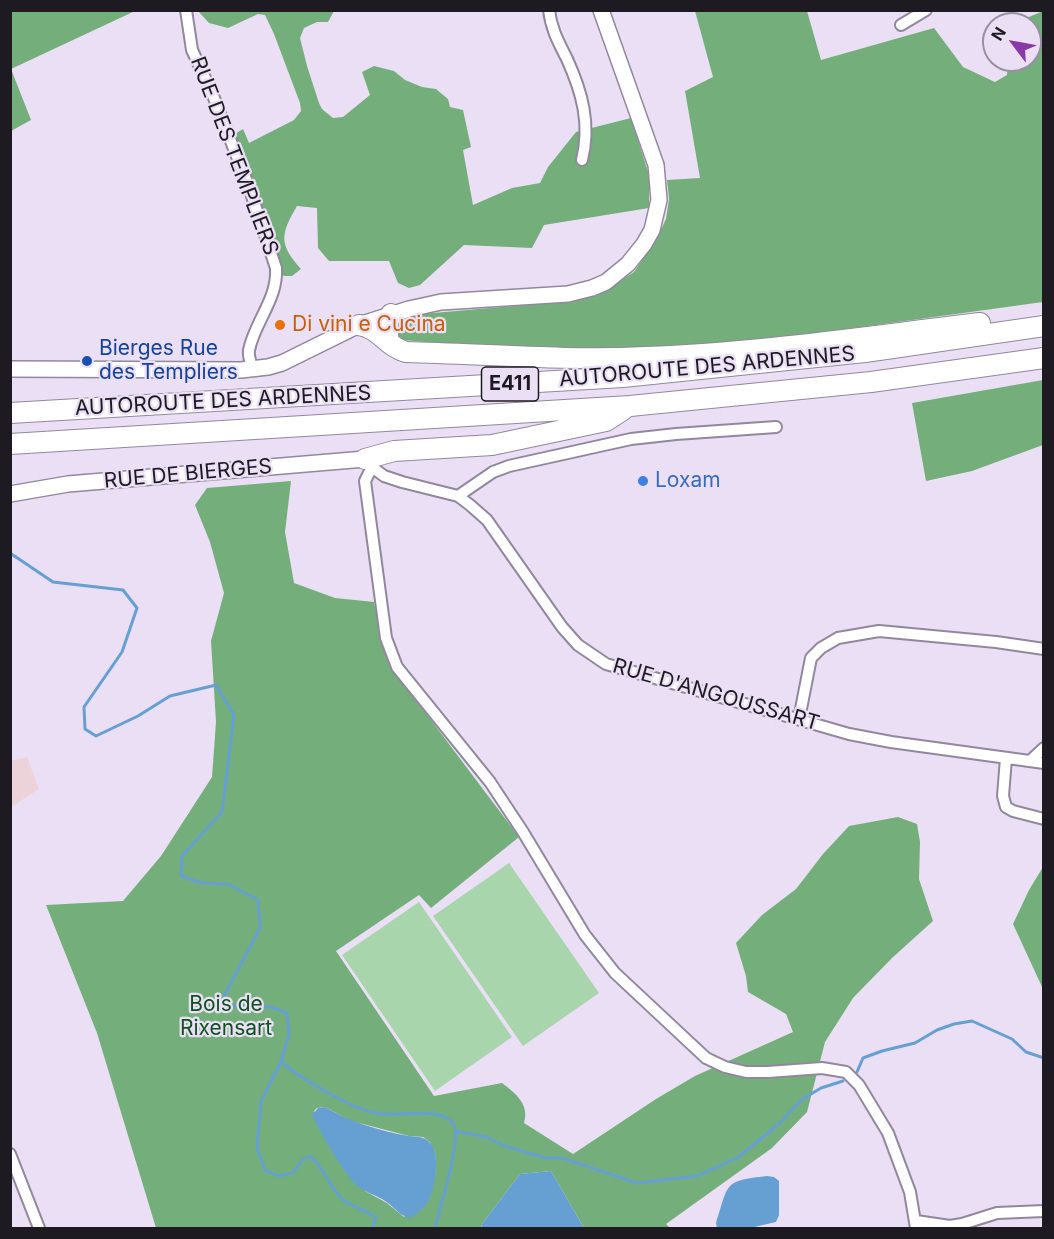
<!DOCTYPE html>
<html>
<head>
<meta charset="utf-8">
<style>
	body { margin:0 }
	#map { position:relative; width:1054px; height:1239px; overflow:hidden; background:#eadff5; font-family:Inter,sans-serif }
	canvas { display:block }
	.frame { position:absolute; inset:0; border:12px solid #1e1a22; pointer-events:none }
	.north { position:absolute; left:982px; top:12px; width:60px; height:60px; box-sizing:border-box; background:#eadff5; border:2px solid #9890a1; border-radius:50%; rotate:302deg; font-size:16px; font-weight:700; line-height:24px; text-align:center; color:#1e1a22 }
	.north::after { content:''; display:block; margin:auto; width:21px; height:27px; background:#8b39a8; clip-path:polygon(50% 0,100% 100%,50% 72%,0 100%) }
</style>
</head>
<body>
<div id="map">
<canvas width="1054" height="1239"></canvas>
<div class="frame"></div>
<div class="north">N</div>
</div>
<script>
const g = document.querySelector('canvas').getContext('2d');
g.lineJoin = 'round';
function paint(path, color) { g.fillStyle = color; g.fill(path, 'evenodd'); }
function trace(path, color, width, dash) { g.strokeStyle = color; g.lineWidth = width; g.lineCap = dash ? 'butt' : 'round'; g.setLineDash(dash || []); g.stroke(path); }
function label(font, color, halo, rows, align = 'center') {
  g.font = font + ' Inter,sans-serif'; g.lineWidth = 4.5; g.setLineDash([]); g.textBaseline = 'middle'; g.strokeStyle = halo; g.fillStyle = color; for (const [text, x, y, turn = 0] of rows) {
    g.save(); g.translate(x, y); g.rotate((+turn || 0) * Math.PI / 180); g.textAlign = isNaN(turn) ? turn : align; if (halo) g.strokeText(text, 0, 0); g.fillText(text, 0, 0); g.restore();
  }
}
const education = new Path2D(`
	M 27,757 L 39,789 L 11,807 L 11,761 Z`);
const green = new Path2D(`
	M 509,863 L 599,993 L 523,1046 L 433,916 Z
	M 419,902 L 512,1037 L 435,1091 L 342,955 Z`);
const forest = new Path2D(`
	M 11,10 L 135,10 L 135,11 L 11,69 L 31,120 L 11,131 Z
	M 198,11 L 334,11 L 328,22 L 317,22 L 304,28 L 300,38 L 307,66 L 319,103 L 322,109 L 333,118 L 343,117 L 370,95 L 362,72 L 374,66 L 394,71 L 405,80 L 422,87 L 436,89 L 448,99 L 450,107 L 463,110 L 471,147 L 463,150 L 473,205 L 512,188 L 540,183 L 548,167 L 576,132 L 631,118 L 649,175 L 649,208 L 544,225 L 532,248 L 464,245 L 420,285 L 409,288 L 398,283 L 389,261 L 329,261 L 318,248 L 317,208 L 297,206 C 280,235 279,244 301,269 L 292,276 L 284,276 L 281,273 L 263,212 L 233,135 L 243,129 L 249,143 L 294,120 L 301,111 L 300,103 L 274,34 L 265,15 L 258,14 L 228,28 L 209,23 Z
	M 695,11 L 807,11 L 821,60 L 934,28 L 963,67 L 995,82 L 1007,75 L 1008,60 L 1030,60 L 1030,24 L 1021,24 L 1022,20 L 1043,11 L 1043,302 L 694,350 L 569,354 L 402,340 L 395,331 L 399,324 L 410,315 L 571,301 L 602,293 L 634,272 L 656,240 L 666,219 L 669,199 L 667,180 L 700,178 L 685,91 L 713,77 Z
	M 1043,380 L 1043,445 L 972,471 L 926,481 L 912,403 Z
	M 291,481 L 285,532 L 294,583 L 335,598 L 374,602 L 383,649 L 391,667 L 519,837 L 431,908 L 419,895 L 336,951 L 434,1096 L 502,1083 C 515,1093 530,1104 524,1123 L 573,1154 L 656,1099 L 695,1076 L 793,1032 L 786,1014 L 748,992 L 746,976 L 736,943 L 762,915 L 796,889 L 823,854 L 849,826 L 898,817 L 917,824 L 920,842 L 919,879 L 933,921 L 892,958 L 853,998 L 825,1042 L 807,1112 L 772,1148 L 666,1224 L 670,1228 L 584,1228 L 551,1171 L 520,1174 L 482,1224 L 481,1228 L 156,1228 L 97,1033 L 46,905 L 123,901 L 161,856 L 212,777 L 216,722 L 211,641 L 224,593 L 210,542 L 195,505 L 207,488 ZM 325,1107 L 351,1121 L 409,1136 L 423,1137 L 430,1142 L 435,1153 L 436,1171 L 404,1217 L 387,1203 L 365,1191 L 314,1111 L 317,1108 Z
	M 1043,867 L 1043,989 L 1013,924 L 1029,890 Z`);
const water = new Path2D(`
	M 325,1107 C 350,1122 380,1131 409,1136 C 415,1137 421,1136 427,1140 C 443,1150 435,1192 426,1205 C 422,1210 416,1214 411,1218 C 401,1217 396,1209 388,1203 C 378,1195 364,1193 355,1184 C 343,1171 319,1131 312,1115 L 318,1108 Z
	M 551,1171 L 584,1228 L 481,1228 L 482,1224 L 520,1174 Z
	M 767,1176 L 774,1177 L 779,1181 L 779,1215 L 776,1222 L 750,1228 L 717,1228 L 716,1223 C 729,1183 723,1181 767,1176 Z`);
const stream = new Path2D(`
	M 10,553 L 53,582 L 123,590 L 137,608 L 122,652 L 84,707 L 85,729 L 96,736 L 138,716 L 170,696 L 216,685 L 234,715 L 222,812 L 182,856 L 181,876 L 202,883 L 228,884 L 258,900 L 260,928 L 223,998 L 228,1006 L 271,1007 L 287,1013 L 289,1034 L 281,1062 L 261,1101 L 257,1148 L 265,1170 L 278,1176 L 293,1173 L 302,1160 L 310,1156 C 321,1164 331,1188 342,1199 C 351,1207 366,1209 376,1218 L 372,1228
	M 281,1062 C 304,1080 355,1112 383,1114 C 401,1116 444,1106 454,1125 C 462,1139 439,1210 435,1228
	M 857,1072 L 863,1058 L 882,1051 L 915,1043 L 937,1030 L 954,1024 L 972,1021 L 1012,1039 L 1026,1052 L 1044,1058
	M 455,1131 L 486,1137 L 508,1147 L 546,1158 L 562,1158 L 637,1183 L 697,1176 L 737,1158 L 780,1123 L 801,1100 L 821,1088 L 843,1081`);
const street = new Path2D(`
	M 186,10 L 192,50 L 212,93 L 249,187 L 276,268 C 278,299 255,321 249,350 C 248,356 251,363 252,369
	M 549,10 C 551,29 559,43 567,59 C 582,92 591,124 582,160
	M 901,25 L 926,10
	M 369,463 L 372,467 L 384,476 L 402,482 L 458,496 L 470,505 L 487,520 L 562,627 L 578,645 L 606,664 L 849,734 L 891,742 L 1044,763
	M 372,467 L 365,481 L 386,638 L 397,667 L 490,782 L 523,832 L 585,935 L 615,973 L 706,1058 L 725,1067 L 746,1072 L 768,1072 L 822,1068 L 846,1072 L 859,1085 L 888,1133 L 910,1192 L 916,1228
	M 458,496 L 493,472 L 509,466 L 631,439 L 676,434 L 776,427
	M 799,719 L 811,658 L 821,648 L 838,638 L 879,631 L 996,642 L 1044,649
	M 1006,758 L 1003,796 L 1006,807 L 1013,811 L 1044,819
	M 1030,761 L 1044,748
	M 10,1154 L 39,1228
	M 916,1221 L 950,1226 L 962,1224 L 997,1213 L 1044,1211`);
const secondary = new Path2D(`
	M 10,369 L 241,370 L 268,367 L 282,363 L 359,325 L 409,309 L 441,302 L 568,294 L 592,288 L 606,282 L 628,264 L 644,244 L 652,230 L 659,200 L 656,165 L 601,10
	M 10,494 L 68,484 L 365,459`);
const highway = new Path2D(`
	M 359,325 C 379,328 387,347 406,352 C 486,354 566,361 646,357 C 758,353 869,336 980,323
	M 388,341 L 388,322 L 391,314
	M 10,413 L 623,377 L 865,352 L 1044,326
	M 10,444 L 630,406 L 871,382 L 1044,358
	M 365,459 L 394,451 L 492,445 L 606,421 L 623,410`);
const markers = [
	[280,325,6,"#e8710a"],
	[87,361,6,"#1a4fb4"],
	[643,481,6,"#3f7fe0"]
];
const shields = [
	[510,384,57]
];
const shieldNames = [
	["E411",510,384]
];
const streetNames = [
	["RUE DES TEMPLIERS",234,156,69],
	["AUTOROUTE DES ARDENNES",707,367,-5],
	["AUTOROUTE DES ARDENNES",223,401,-3],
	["RUE DE BIERGES",188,474,-5],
	["RUE D'ANGOUSSART",716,695,16]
];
const foodNames = [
	["Di vini e Cucina",292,325]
];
const transitNames = [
	["Bierges Rue",99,349],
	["des Templiers",99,373]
];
const shopNames = [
	["Loxam",655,481]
];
const parkNames = [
	["Bois de",226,1005],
	["Rixensart",226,1029]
];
paint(education, '#ecd2d9');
paint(green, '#a9d5ad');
paint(forest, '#74af7b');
paint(water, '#66a0d3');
trace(stream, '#66a0d3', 3);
trace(street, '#92889d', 14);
trace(secondary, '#92889d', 18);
trace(highway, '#92889d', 22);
trace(street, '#fff', 10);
trace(secondary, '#fff', 15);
trace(highway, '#fff', 20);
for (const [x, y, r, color] of markers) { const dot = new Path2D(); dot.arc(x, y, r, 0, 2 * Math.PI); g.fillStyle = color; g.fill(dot); trace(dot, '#eadff5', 2); }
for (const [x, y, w] of shields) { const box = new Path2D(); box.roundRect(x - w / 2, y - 17, w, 34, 4.5); g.fillStyle = '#eadff5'; g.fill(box); trace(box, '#1e1a22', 1.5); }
label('bold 20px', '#1e1a22', null, shieldNames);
label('21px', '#1e1a22', '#eadff5', streetNames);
label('21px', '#c56008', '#eadff5', foodNames, 'left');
label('21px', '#164399', '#eadff5', transitNames, 'left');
label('21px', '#366cbe', '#eadff5', shopNames, 'left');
label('21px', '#0f5120', '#eadff5', parkNames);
</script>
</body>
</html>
